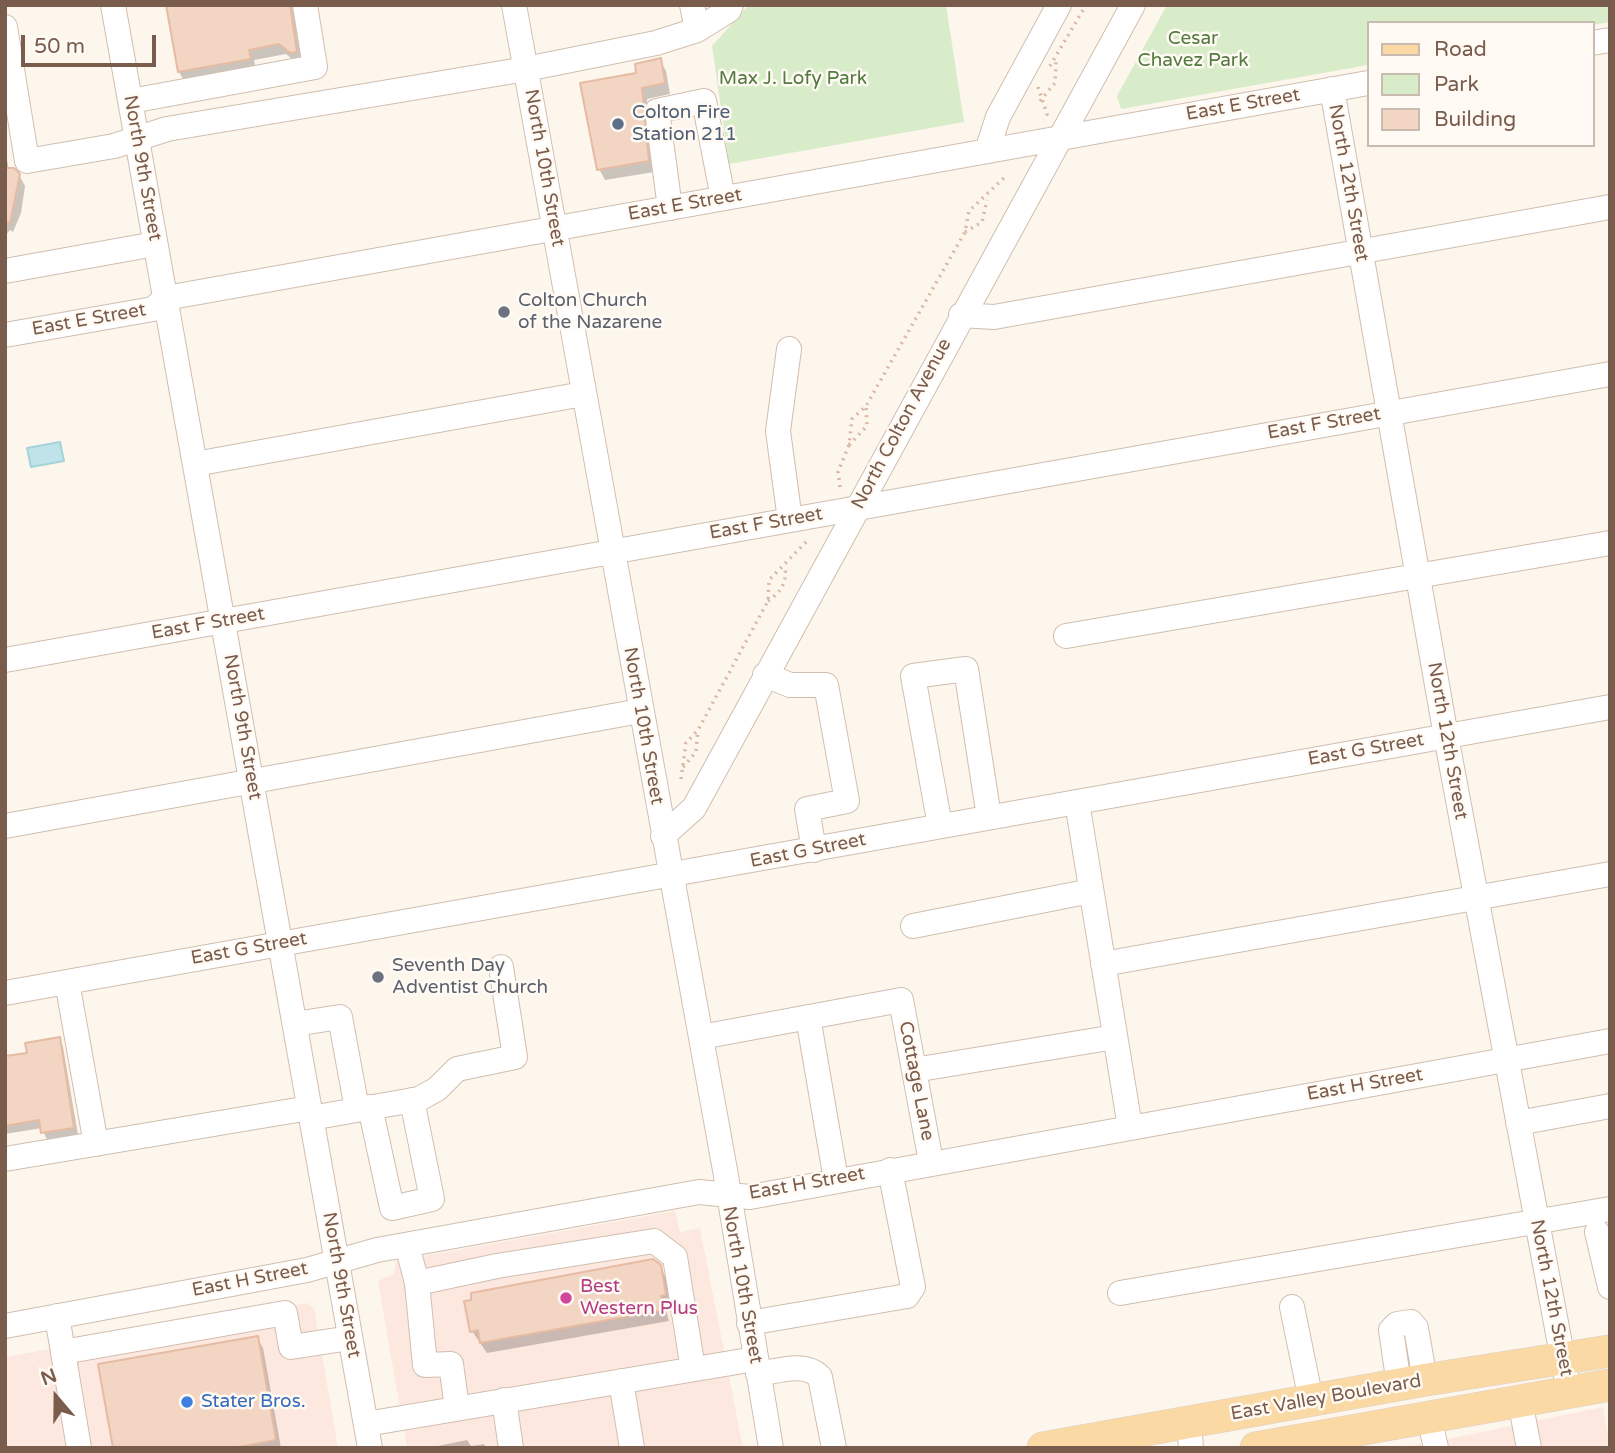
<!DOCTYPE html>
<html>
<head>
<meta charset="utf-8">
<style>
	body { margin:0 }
	#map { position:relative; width:1615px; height:1453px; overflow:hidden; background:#fdf6ec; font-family:"Varela Round",sans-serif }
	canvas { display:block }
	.frame { position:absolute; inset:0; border:7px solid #7a5c4d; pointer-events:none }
	.legend { position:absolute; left:1367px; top:21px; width:228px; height:126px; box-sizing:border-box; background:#fffaf3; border:2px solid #cabbb1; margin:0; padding:9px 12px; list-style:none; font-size:21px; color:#7a5c4d }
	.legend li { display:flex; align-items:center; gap:14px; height:35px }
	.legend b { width:35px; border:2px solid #cabbb1 }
	.north { position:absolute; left:21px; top:1362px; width:70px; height:70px; -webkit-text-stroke:5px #fffaf3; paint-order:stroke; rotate:340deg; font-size:19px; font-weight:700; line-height:28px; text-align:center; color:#7a5c4d }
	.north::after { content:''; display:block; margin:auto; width:24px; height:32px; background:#7a5c4d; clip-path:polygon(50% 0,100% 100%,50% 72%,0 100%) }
	.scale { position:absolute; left:21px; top:35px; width:135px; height:32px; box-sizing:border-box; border:4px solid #7a5c4d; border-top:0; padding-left:9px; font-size:21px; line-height:24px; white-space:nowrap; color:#7a5c4d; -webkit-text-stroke:5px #fffaf3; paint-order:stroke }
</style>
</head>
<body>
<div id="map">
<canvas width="1615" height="1453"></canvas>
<div class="frame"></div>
<ul class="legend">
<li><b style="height:9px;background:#fbd9a5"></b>Road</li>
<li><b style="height:19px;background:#d8ecc9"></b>Park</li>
<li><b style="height:19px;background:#f3d5c3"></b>Building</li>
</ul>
<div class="north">N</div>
<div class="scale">50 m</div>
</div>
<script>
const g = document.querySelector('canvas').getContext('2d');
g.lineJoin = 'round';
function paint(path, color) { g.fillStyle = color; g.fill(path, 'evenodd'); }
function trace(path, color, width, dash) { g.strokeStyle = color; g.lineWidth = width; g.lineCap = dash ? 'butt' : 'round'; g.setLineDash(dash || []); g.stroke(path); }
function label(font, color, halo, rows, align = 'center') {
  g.font = font + ' "Varela Round",sans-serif'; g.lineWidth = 5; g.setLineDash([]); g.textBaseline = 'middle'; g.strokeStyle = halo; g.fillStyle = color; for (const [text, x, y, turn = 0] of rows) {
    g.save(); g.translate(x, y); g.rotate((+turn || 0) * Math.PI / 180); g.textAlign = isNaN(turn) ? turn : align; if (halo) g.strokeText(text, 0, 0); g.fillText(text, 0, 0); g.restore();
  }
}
const commercial = new Path2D(`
	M 675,1211 L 680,1232 L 700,1228 L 743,1448 L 407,1448 L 378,1281 L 394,1274 L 396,1261 Z
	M 307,1303 L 314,1308 L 338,1448 L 5,1448 L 5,1357 Z
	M 1603,1407 L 1610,1448 L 1398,1448 L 1448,1439 Z`);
const green = new Path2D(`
	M 749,5 L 946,5 L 964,122 L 729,164 L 712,46 Z
	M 1167,5 L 1610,5 L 1610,22 L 1592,25 L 1368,23 L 1368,65 L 1121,109 L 1117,96 Z`);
const water = new Path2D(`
	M 60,442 L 64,461 L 31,467 L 27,448 Z`);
const shadow = new Path2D(`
	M 176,5 L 301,5 L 302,62 L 297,63 L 286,54 L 254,60 L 256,69 L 185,82 L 179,72 L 168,7 Z
	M 660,60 L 666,71 L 670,94 L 647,99 L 654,172 L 605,180 L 599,169 L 638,75 Z
	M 5,149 L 9,170 L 19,175 L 25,186 L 21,213 L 13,232 L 10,230 L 5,236 Z
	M 59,1039 L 63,1047 L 78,1135 L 47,1140 L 42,1128 L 5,1134 L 5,1058 L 29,1054 Z
	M 660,1266 L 666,1278 L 671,1306 L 665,1307 L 669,1321 L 487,1353 L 472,1331 Z
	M 257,1338 L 263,1348 L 281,1448 L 115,1448 Z
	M 467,1440 L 471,1446 L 484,1444 L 486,1448 L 428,1448 Z`);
const building = new Path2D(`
	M 166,5 L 290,5 L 297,52 L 290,53 L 279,44 L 249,50 L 251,59 L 178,72 Z
	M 661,58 L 665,83 L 642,88 L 649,161 L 597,170 L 580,83 L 636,73 L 635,64 Z
	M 5,168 L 14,168 L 20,174 L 10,223 L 5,222 Z
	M 60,1037 L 74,1128 L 41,1133 L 39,1120 L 5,1126 L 5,1056 L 27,1053 L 25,1043 Z
	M 653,1259 L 661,1265 L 666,1295 L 661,1296 L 664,1310 L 480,1343 L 478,1330 L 470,1332 L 464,1301 L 471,1300 L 471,1293 Z
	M 258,1336 L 276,1440 L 233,1448 L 113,1448 L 98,1364 Z`);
const path = new Path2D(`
	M 1050,66 L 1086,5
	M 1038,87 L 1047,114 L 1044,120
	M 1040,101 L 1055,83 L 1056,61
	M 965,232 L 982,222 L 987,200
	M 849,445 L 867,426 L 866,406
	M 840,487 L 838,472 L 849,445 L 852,419 L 866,406 L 965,232 L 969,211 L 1007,175
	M 768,601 C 782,591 787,582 785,566
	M 683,767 L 696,752 L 698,730
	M 681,779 L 686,743 L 698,730 L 768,601 L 769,580 L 807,541`);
const minor = new Path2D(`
	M 113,5 L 370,1448
	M 514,5 L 725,1170 L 771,1448
	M 692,5 L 697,30
	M 5,27 L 27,161 L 114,146 L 167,129 L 526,69 L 656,43 L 697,30 L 729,10 L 731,5
	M 1592,43 L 1610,40
	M 1332,89 L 1446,736 L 1569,1392
	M 131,101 L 315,67 L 305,5
	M 987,151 L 998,117 L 1059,5
	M 670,208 L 657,111 L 704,101 L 723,198
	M 5,271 L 155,244
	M 961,315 L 994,317 L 1610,207
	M 5,335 L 153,309 L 166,298 L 1368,83
	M 789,349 L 778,431 L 790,520
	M 195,464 L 583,394
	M 1066,636 L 1610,543
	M 5,660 L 1610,374
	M 765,675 L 790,685 L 826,685 L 847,801 L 807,809 L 814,850
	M 1077,802 L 1130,1127
	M 5,826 L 640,711
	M 940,826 L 913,676 L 966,669 L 989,817
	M 663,836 L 694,808 L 1133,5
	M 913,926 L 1091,891
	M 1103,964 L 1610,874
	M 67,982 L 96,1144
	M 5,993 L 1610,707
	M 808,1017 L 836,1180
	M 295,1024 L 340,1017 L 357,1109
	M 701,1037 L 901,1000 L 931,1162
	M 914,1070 L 1115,1037
	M 370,1107 L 392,1208 L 432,1199 L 412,1100
	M 311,1118 L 419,1099 L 437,1089 L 457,1069 L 515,1057 L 501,967
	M 1518,1123 L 1610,1106
	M 5,1159 L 309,1108
	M 1597,1232 L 1610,1287
	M 407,1245 L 417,1283 L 425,1365 L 451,1364 L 457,1408
	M 417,1283 L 497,1266 L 654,1241 L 675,1257 L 693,1369
	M 1120,1293 L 1610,1209
	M 1292,1307 L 1311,1400
	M 57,1316 L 79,1448
	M 749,1323 L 907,1296 L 913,1287 L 890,1170
	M 5,1326 L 307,1270 L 377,1250 L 699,1192 L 750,1197 L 1610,1041
	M 63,1352 L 285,1313 L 291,1347 L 350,1338
	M 758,1374 C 778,1371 805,1361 820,1377 L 834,1448
	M 621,1381 L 632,1448
	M 1399,1385 L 1391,1330 L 1397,1324 L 1411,1322 L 1416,1328 L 1425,1380
	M 504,1400 L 511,1448
	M 1520,1401 L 1529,1448
	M 1429,1417 L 1436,1448
	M 1189,1422 L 1191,1448
	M 366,1424 L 755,1359`);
const major = new Path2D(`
	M 1043,1448 L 1425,1380 L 1610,1351
	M 1256,1448 L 1610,1385`);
const markers = [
	[618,124,7,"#5c6f8a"],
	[504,312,7,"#6b7280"],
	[378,977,7,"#6b7280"],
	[566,1298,7,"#d1479c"],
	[187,1402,7,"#3f7fe0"]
];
const parkNames = [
	["Cesar",1193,39],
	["Chavez Park",1193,61],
	["Max J. Lofy Park",793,79]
];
const streetNames = [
	["East E Street",1243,105,-10],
	["North 9th Street",142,168,80],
	["North 10th Street",544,168,80],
	["North 12th Street",1348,183,80],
	["East E Street",685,205,-10],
	["East E Street",89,320,-10],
	["North Colton Avenue",902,424,-62],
	["East F Street",1324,424,-10],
	["East F Street",766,524,-10],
	["East F Street",208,624,-10],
	["North 10th Street",643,726,80],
	["North 9th Street",242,727,80],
	["North 12th Street",1447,741,80],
	["East G Street",1366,750,-10],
	["East G Street",808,851,-11],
	["East G Street",249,949,-10],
	["Cottage Lane",916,1081,79],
	["East H Street",1365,1085,-10],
	["East H Street",807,1184,-10],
	["East H Street",250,1280,-11],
	["North 9th Street",341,1285,80],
	["North 10th Street",742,1285,80],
	["North 12th Street",1551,1298,79],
	["East Valley Boulevard",1326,1398,-10]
];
const serviceNames = [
	["Colton Fire",632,113],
	["Station 211",632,135]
];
const worshipNames = [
	["Colton Church",518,301],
	["of the Nazarene",518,323],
	["Seventh Day",392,966],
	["Adventist Church",392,988]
];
const hotelNames = [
	["Best",580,1287],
	["Western Plus",580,1309]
];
const shopNames = [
	["Stater Bros.",201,1402]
];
paint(commercial, '#fde8e0');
paint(green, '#d8ecc9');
paint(water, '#bfe3e8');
trace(water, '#a5d3da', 2);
paint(shadow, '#0003');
paint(building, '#f3d5c3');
trace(building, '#e6bba3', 2);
trace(minor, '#d1beb0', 26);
trace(major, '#dad1cd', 33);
trace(path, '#d9b8a5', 3.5, [2, 5]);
trace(minor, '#fff', 24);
trace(major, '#fbd9a5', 32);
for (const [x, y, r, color] of markers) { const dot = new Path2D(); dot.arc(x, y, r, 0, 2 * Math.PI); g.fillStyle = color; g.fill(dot); trace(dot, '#fffaf3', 2.5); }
label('19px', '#537a41', '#fffaf3', parkNames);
label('19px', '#7a5c4d', '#fffaf3', streetNames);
label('19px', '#4e5e75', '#fffaf3', serviceNames, 'left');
label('19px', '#5b616d', '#fffaf3', worshipNames, 'left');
label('19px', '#b23c85', '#fffaf3', hotelNames, 'left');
label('19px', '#366cbe', '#fffaf3', shopNames, 'left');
</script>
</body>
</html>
